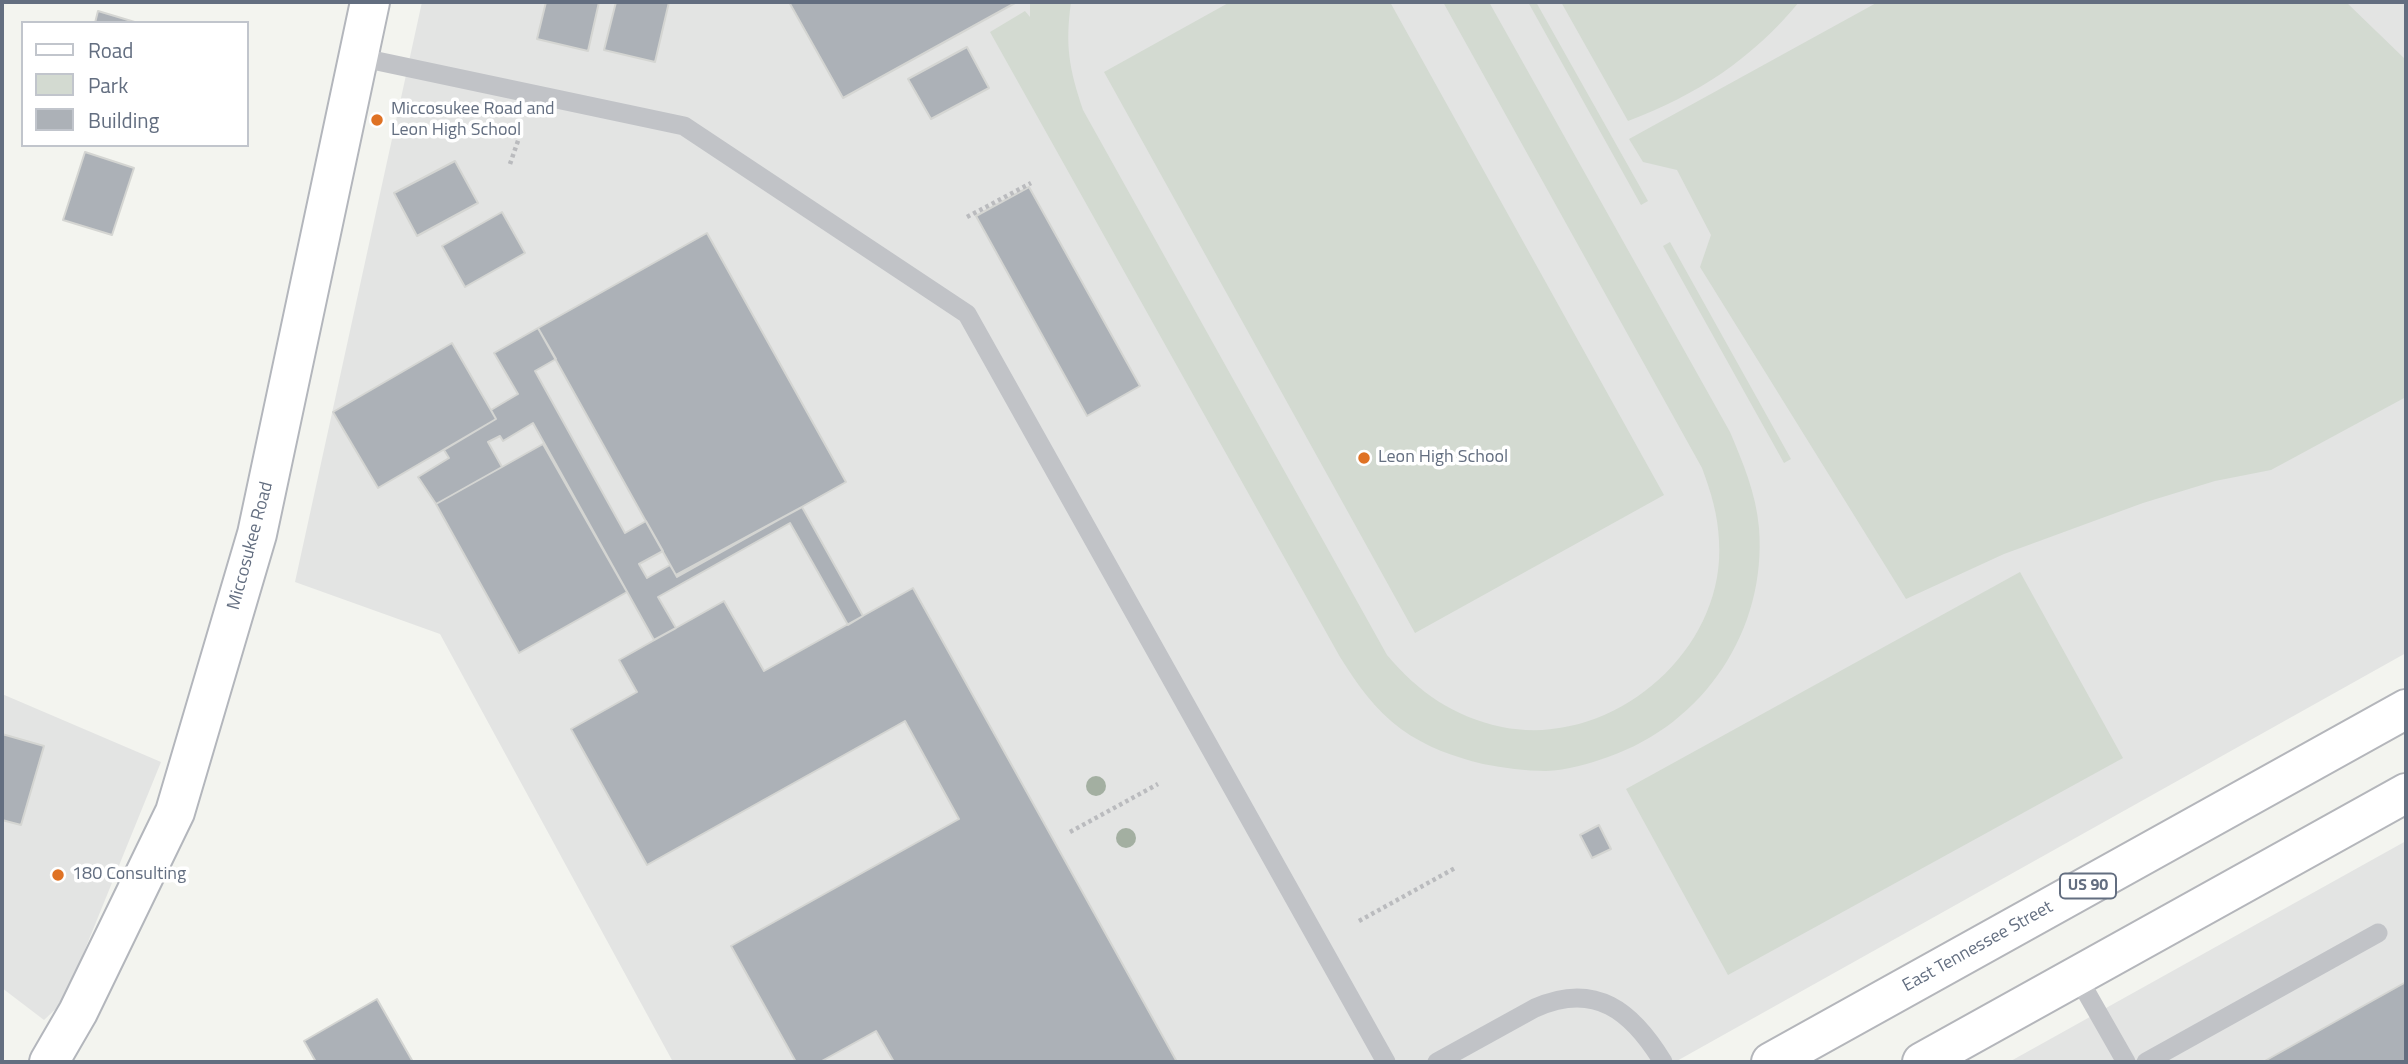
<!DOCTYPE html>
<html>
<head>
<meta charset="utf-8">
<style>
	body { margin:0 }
	#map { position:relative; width:2408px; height:1064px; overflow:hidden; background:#f3f4ef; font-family:"Titillium Web",sans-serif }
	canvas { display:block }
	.frame { position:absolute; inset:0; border:4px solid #636e80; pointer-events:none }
	.legend { position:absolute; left:21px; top:21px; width:228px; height:126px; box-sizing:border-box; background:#fff; border:2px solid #c1c5cc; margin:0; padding:9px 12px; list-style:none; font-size:21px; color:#636e80 }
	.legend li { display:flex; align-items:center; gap:14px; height:35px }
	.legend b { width:35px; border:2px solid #c1c5cc }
</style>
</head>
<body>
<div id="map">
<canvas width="2408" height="1064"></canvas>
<div class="frame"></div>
<ul class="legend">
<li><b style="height:9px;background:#fff"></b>Road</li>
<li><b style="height:19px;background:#d3dad1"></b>Park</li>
<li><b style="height:19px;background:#acb1b7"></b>Building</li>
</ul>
</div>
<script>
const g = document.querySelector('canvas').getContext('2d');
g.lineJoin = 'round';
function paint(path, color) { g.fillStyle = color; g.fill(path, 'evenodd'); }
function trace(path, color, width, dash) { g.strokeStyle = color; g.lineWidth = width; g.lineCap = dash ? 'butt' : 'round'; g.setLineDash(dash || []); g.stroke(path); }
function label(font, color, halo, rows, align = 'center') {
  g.font = font + ' "Titillium Web",sans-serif'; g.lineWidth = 7; g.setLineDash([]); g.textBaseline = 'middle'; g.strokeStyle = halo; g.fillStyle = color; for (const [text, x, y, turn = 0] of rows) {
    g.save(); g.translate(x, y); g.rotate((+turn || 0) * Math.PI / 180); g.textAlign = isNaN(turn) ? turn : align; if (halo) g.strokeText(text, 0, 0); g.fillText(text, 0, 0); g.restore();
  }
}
const built = new Path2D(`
	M 422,2 L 2406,2 L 2406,653 L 1675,1062 L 673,1062 L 440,634 L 295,582 Z
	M 2,694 L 161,762 L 64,1001 L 44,1020 L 2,988 Z
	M 2406,841 L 2406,1062 L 2009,1062 Z`);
const green = new Path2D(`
	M 1030,2 L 1071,2 C 1065,46 1069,68 1083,110 L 1387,655 C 1418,692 1454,717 1502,727 C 1611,749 1726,652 1719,541 C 1718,515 1711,492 1702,468 L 1443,2 L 1489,2 L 1730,432 C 1743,463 1756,493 1759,528 C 1767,630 1704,724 1608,757 C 1589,764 1567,770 1546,771 C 1525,771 1504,768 1483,764 C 1454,757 1426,747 1401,729 C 1375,710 1357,684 1340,657 L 990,32 L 1025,11 L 1030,17 Z
	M 1230,2 L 1390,2 L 1664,495 L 1415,633 L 1104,72 Z
	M 1528,2 L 1536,2 L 1648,201 L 1641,205 Z
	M 1561,2 L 1799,2 C 1752,59 1697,95 1628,121 Z
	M 1878,2 L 2346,2 L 2406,60 L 2406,397 L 2271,470 L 2215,481 L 2143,503 L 2004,554 L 1906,599 L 1700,267 L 1711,235 L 1677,170 L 1643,162 L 1629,139 Z
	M 1670,242 L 1791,459 L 1784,463 L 1663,246 Z
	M 2020,572 L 2123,758 L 1728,975 L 1626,789 Z`);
const building = new Path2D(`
	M 546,2 L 599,2 L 588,51 L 537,39 Z
	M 616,2 L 669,2 L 655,62 L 604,50 Z
	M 789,2 L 1014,2 L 1015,3 L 843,98 Z
	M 98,11 L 138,23 L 95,23 Z
	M 967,47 L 989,88 L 931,119 L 908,79 Z
	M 85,152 L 134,168 L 112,235 L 63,220 Z
	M 455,161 L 478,203 L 417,236 L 394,193 Z
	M 1029,187 L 1140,386 L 1087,416 L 976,216 Z
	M 502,212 L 525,253 L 465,287 L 442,246 Z
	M 707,233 L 846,482 L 677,577 L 538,328 Z
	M 538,328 L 556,359 L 535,371 L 625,533 L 646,521 L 663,551 L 639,564 L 647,578 L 670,565 L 676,575 L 802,507 L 863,616 L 848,625 L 790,523 L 658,597 L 676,628 L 654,640 L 533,423 L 503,441 L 500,436 L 488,442 L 502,467 L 436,504 L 418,477 L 449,458 L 444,450 L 496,419 L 491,410 L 518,394 L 494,353 Z
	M 452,343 L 496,419 L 378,488 L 333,412 Z
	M 543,444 L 627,592 L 519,653 L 436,504 Z
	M 913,588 L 1054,841 L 1177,1062 L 894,1062 L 876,1031 L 820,1062 L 796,1062 L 731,946 L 959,819 L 905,721 L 647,865 L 571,729 L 637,692 L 619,660 L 724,601 L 764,671 Z
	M 2,734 L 44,746 L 21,825 L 2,820 Z
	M 1599,825 L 1611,849 L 1592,858 L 1580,835 Z
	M 2406,982 L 2406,1062 L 2263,1062 Z
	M 377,999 L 413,1062 L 316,1062 L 304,1041 Z`);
const path = new Path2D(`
	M 510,164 L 520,135
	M 967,217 L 1031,183
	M 1070,832 L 1158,784
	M 1359,921 L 1457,867`);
const lane = new Path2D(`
	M 358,57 L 684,126 L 967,314 L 1386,1062
	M 2077,976 L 2126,1062
	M 1437,1062 L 1535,1008 C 1595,981 1632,1011 1663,1062
	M 2146,1062 L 2378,933`);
const secondary = new Path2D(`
	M 49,1062 L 78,1012 L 175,812 L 257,534 L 370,2`);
const primary = new Path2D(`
	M 1771,1062 L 2406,709
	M 1922,1062 L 2406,793`);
const trees = [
	[1096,786],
	[1126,838]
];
const markers = [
	[377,120,7,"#df7224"],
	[1364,458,7,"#df7224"],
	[58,875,7,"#df7224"]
];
const shields = [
	[2088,886,56]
];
const shieldNames = [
	["US 90",2088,886]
];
const poiNames = [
	["Miccosukee Road and",391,110],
	["Leon High School",391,131],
	["Leon High School",1378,458],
	["180 Consulting",72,875]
];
const streetNames = [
	["Miccosukee Road",251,546,-75],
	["East Tennessee Street",1978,947,-29]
];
paint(built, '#e3e4e3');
paint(green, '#d3dad1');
paint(building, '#acb1b7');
trace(building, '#d4d5d2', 2);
trace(secondary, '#b3b6bc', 42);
trace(primary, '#b4b6bb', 42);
trace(path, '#babbbe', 4.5, [3.5, 3.5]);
trace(lane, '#c1c3c7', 19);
trace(secondary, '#fff', 38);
trace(primary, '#fff', 38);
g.fillStyle = '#a3afa1';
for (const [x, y] of trees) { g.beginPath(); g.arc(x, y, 10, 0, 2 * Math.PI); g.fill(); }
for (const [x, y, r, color] of markers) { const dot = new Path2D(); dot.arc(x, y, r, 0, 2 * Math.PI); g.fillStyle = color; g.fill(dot); trace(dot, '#fff', 2.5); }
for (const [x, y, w] of shields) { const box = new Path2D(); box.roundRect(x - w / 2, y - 12.5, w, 25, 5); g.fillStyle = '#fff'; g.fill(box); trace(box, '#636e80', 2); }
label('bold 16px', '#636e80', null, shieldNames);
label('18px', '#636e80', '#fff', poiNames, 'left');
label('18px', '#636e80', '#fff', streetNames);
</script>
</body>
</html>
